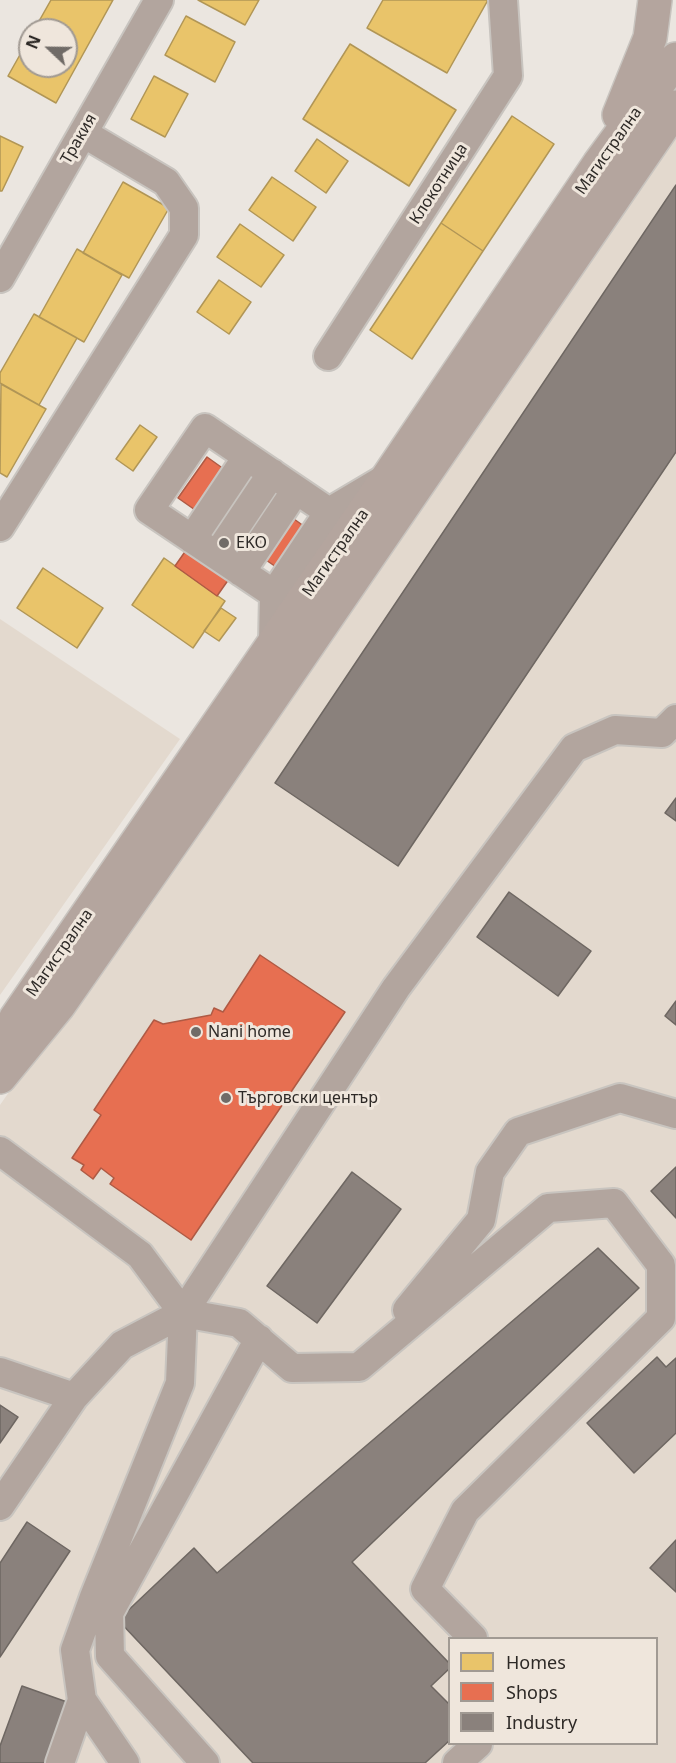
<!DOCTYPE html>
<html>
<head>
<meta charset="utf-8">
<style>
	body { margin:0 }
	#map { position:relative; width:676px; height:1763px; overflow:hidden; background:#ebe6e0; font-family:"Noto Sans",sans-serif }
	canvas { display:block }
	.legend { position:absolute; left:448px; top:1637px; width:210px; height:108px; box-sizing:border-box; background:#efe6dc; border:2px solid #a19a93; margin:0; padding:8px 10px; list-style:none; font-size:18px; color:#2d2926 }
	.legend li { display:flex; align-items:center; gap:12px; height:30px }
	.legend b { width:30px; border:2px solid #a19a93 }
	.north { position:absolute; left:18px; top:18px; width:60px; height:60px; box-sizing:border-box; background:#efe6dc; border:2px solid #a19a93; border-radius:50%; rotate:292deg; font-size:16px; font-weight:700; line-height:24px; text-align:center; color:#2d2926 }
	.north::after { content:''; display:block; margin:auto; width:21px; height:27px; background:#706b67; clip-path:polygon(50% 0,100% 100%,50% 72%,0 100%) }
</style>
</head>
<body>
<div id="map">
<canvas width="676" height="1763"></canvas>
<ul class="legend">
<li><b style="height:16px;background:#e9c46a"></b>Homes</li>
<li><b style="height:16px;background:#e76f51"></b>Shops</li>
<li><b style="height:16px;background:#8a817c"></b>Industry</li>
</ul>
<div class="north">N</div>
</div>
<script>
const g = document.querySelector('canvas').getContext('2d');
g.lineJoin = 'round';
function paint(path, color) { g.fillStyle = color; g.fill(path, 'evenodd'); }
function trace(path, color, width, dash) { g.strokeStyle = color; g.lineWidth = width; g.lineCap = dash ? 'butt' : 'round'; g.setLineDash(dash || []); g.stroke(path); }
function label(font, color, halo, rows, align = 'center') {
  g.font = font + ' "Noto Sans",sans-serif'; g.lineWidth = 6; g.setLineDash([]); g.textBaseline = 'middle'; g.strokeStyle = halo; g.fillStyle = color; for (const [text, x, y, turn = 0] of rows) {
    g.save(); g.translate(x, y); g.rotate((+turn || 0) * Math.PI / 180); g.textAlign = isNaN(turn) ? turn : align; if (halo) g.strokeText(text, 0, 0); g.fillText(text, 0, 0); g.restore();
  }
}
const built = new Path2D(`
	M 676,135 L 676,1763 L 0,1763 L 0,1105 ZM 450,1638 L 656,1638 L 656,1744 L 450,1744 Z
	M 0,619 L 180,739 L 0,995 Z`);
const homes = new Path2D(`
	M 51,0 L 113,0 L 56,103 L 8,76 L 30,37 L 30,66 L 66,66 L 66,30 L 34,30 Z
	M 198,0 L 259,0 L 245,25 Z
	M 383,0 L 488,0 L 447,73 L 367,28 Z
	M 186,16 L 235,42 L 215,82 L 165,55 Z
	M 350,44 L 456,110 L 409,186 L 303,119 Z
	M 154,76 L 188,94 L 165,137 L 131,119 Z
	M 512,116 L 554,144 L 483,251 L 441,223 Z
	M 0,136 L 23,147 L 2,191 L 0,191 Z
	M 317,139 L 348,161 L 326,193 L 295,171 Z
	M 272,177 L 316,207 L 293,241 L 249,210 Z
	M 123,182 L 169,208 L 129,278 L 83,253 Z
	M 441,223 L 483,251 L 412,359 L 370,330 Z
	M 240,224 L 284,255 L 261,287 L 217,257 Z
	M 77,249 L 122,275 L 84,342 L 39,317 Z
	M 219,280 L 251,302 L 229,334 L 197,312 Z
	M 34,314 L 77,338 L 39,405 L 0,383 L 0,373 Z
	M 1,384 L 46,409 L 7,477 L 0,473 Z
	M 140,425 L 157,437 L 133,471 L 116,459 Z
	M 164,558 L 225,601 L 193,648 L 132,605 Z
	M 43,568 L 103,608 L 77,648 L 17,608 Z
	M 221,608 L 236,618 L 219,641 L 204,631 Z`);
const shops = new Path2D(`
	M 207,457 L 308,529 L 279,569 L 250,549 L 217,596 L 175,566 L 208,519 L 178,498 Z
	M 260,955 L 345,1012 L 191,1240 L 110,1184 L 114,1178 L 101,1168 L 93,1179 L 81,1170 L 84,1165 L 72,1158 L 101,1115 L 94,1110 L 154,1020 L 163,1024 L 211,1015 L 214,1008 L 223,1012 Z`);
const industry = new Path2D(`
	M 676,185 L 676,452 L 398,866 L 275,783 Z
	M 676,798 L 676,821 L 665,813 Z
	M 509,892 L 591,951 L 558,996 L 477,937 Z
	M 676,1001 L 676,1025 L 665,1016 Z
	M 676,1167 L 676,1218 L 651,1191 Z
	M 352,1172 L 401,1209 L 317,1323 L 267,1286 Z
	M 598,1248 L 639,1288 L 352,1562 L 450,1664 L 450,1668 L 431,1686 L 450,1705 L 450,1740 L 425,1763 L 253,1763 L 118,1620 L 194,1548 L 217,1573 Z
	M 657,1357 L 666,1367 L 676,1358 L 676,1433 L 634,1473 L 587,1423 Z
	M 0,1405 L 18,1417 L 0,1443 Z
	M 27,1522 L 70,1551 L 0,1657 L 0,1563 Z
	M 676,1540 L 676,1592 L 650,1568 Z
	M 22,1686 L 67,1702 L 45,1763 L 0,1763 L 0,1746 Z`);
const minor = new Path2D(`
	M 0,278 L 159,0
	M 328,356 L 508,76 L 503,0
	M 329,512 L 388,477
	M 0,527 L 184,235 L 184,208 L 166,182 L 83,133
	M 192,539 L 247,457
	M 217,555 L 272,473
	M 241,572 L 296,490
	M 273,643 L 274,594 L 329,512 L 205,428 L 149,510 L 274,594
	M 0,1151 L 140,1255 L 183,1313 L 180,1383 L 94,1597 L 75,1650 L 82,1700 L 60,1763
	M 407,1310 L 481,1220 L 490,1172 L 518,1132 L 620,1098 L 676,1114
	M 183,1313 L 239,1323 L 292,1368 L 359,1367 L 548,1208 L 614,1203 L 661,1265 L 661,1318 L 465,1511 L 425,1589 L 473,1638
	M 0,1372 L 74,1397
	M 0,1506 L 74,1397 L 122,1345 L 183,1313 L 396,988 L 574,748 L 615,730 L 662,733 L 676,719
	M 82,1700 L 125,1763
	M 205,1763 L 110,1656 L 109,1613 L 259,1339
	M 457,1763 L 478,1744`);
const major = new Path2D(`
	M 619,115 L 650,38 L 655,0
	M 0,1050 L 16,1018 L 388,477 L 599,164 L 676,59
	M 0,1077 L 59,1005 L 195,810 L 676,107`);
const markers = [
	[224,543,6,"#706b67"],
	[196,1032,6,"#706b67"],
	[226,1098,6,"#706b67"]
];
const streetNames = [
	["Тракия",79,139,-60],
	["Магистрална",609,151,-55],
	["Клокотница",439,184,-57],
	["Магистрална",336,553,-55],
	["Магистрална",60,953,-55]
];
const poiNames = [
	["EKO",236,543],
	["Nani home",208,1032],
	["Търговски център",238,1098]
];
paint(built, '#e3d9ce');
paint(homes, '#e9c46a');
trace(homes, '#b19656', 1.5);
paint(shops, '#e76f51');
trace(shops, '#af5a44', 1.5);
paint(industry, '#8a817c');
trace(industry, '#6e6762', 1.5);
trace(minor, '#c8c4bf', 32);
trace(major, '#c8c4bf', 36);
trace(minor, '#b2a59e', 28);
trace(major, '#b4a59e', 33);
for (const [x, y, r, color] of markers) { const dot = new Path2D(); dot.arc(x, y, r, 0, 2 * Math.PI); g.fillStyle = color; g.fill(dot); trace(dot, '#efe6dc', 2); }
label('16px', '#2d2926', '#efe6dc', streetNames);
label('16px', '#2d2926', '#efe6dc', poiNames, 'left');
</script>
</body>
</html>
